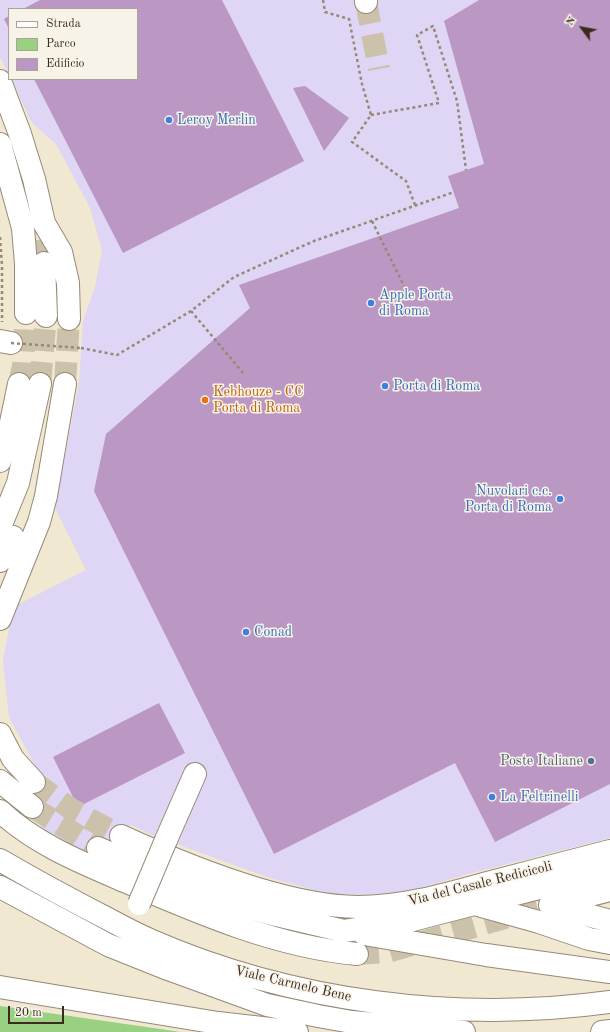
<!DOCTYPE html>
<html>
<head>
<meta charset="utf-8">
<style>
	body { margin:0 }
	#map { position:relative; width:610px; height:1032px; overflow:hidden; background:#f0e8d0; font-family:"Old Standard TT",serif }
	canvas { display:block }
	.legend { position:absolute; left:8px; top:8px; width:130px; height:72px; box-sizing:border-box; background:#f7f3e8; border:1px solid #aca397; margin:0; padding:5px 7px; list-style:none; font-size:12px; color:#3b2a1e }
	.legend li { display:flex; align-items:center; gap:8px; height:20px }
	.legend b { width:20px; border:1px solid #aca397 }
	.north { position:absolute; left:562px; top:8px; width:40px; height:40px; -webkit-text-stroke:3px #f7f3e8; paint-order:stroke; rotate:302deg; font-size:11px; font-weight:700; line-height:16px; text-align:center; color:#3b2a1e }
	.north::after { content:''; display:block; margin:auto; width:14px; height:18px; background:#3b2a1e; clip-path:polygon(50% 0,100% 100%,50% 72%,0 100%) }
	.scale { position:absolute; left:8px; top:1006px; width:56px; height:18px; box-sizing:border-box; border:2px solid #3b2a1e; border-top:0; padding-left:5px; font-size:12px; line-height:14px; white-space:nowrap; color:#3b2a1e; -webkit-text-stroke:3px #f7f3e8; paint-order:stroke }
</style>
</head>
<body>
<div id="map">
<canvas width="610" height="1032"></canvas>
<ul class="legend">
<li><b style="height:5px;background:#fff"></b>Strada</li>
<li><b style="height:11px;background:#99d082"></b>Parco</li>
<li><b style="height:11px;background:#bb97c3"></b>Edificio</li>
</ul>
<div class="north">N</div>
<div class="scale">20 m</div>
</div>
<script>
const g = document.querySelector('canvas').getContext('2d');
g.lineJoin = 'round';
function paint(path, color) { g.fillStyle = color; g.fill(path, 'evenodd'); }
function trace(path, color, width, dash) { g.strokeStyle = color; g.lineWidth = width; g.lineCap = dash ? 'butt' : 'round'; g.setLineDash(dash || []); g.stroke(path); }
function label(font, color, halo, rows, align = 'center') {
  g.font = font + ' "Old Standard TT",serif'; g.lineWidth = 3; g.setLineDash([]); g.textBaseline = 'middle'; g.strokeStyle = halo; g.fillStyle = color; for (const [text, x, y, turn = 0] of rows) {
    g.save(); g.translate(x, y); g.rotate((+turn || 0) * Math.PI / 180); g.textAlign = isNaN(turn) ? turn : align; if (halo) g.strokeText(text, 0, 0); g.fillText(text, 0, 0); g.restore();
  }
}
const built = new Path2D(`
	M 0,0 L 610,0 L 610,838 L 464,875 L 400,894 L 332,895 L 267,877 L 152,835 L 131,825 L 119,838 L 103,847 L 84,851 L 66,847 L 50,838 L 39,824 L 32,807 L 32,789 L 38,771 L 9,717 L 3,661 L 13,607 L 86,570 L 55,508 L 79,383 L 83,321 L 95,287 L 102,250 L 90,208 L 56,144 L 32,123 L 11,79 L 137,79 L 137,9 L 9,9 L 9,75 L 0,57 Z`);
const green = new Path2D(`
	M 0,1006 L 181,1032 L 0,1032 Z`);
const building = new Path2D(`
	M 40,0 L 222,0 L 304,161 L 123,253 L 34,79 L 137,79 L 137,9 L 23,9 Z
	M 479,0 L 610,0 L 610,784 L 495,842 L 455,763 L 274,854 L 94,491 L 106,434 L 250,308 L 239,285 L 459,208 L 448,176 L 484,164 L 444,21 Z
	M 9,16 L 9,29 L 4,19 Z
	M 305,86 L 349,118 L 324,151 L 293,88 Z
	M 159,703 L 185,753 L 78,807 L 53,757 Z`);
const minorTunnel = new Path2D(`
	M 366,2 L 379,69
	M 11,145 L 32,204 L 44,263
	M 19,384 L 23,366 L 26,313
	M 40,384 L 46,316
	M 65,384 L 69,319
	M 34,782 L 71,809 L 121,836
	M 32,807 L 98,848
	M 357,954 L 387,952 L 550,905`);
const path = new Path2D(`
	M 323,0 L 325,12 L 349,19 L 362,84 L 371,115 L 352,142 L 406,181 L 415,205
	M 371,115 L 439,103 L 417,35 L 433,26 L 457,101 L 466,170
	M 372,221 L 405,288
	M 0,237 L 2,266 L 2,322
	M 191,311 L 244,374
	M 81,348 L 117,355 L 191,311 L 234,277 L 314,241 L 454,192`);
const minor = new Path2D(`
	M 366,0 L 366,2
	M 0,81 L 20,134 L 34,179 L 44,223 L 61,252 L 68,283 L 69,319
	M 0,144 L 23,228 L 26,264 L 26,313
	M 44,263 L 46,316
	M 0,341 L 11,343
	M 0,461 L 9,432 L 19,384
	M 0,527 L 18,483 L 40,384
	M 0,561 L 13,537
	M 0,619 L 39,522 L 46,496 L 65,384
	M 0,734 L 13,759 L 34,782
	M 0,781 L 32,807
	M 0,811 C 36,845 85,864 129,883 C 201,914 278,947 357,954
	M 121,836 C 187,866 284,906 357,907 C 402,907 444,895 487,883 C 528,872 569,862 610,851
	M 166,840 L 195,774
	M 98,848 L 176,882 L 218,898 L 268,913 L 344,931 L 405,922 L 474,904 L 539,922 L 589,939 L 610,943
	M 0,860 C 36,881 73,901 110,920 C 123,927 136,934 150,940 C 292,1002 457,1023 610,1002
	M 0,887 L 108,945 L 168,969 L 267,1005 L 318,1016 L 352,1022 L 464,1032
	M 476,904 L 610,870
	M 550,905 L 610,921
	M 551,905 L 610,890
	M 364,934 L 486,955 L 610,972
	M 0,987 L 218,1023 L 297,1032
	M 602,1032 L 610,1031`);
const pathBridge = new Path2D(`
	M 11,343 L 81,348`);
const minorBridge = new Path2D(`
	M 139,904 L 166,840`);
const markers = [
	[169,120,4,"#3f7fe0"],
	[371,303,4,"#3f7fe0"],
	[385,386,4,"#3f7fe0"],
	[205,400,4,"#e8710a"],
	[560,499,4,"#3f7fe0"],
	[246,632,4,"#3f7fe0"],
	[591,761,4,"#5c6f8a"],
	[492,797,4,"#3f7fe0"]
];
const shopNames = [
	["Leroy Merlin",177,120],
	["Apple Porta",379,295],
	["di Roma",379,311],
	["Porta di Roma",393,386],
	["Nuvolari c.c.",552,491,"right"],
	["Porta di Roma",552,507,"right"],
	["Conad",254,632],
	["La Feltrinelli",500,797]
];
const foodNames = [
	["Kebhouze - CC",213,392],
	["Porta di Roma",213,408]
];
const serviceNames = [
	["Poste Italiane",583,761]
];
const streetNames = [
	["Via del Casale Redicicoli",480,884,-14],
	["Viale Carmelo Bene",293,984,13]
];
paint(built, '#dfd5f5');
paint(green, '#99d082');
paint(building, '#bb97c3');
trace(minorTunnel, '#ccc2ac', 22, [22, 11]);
trace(minor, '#968977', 24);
trace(path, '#968977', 2.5, [3, 3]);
trace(minor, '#fff', 22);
trace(minorBridge, '#968977', 24, []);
trace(pathBridge, '#968977', 2.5, [3, 3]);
trace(minorBridge, '#fff', 22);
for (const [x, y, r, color] of markers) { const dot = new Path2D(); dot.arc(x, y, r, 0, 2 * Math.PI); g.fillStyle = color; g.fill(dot); trace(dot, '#f7f3e8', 1.5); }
label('14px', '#366cbe', '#f7f3e8', shopNames, 'left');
label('14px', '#c56008', '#f7f3e8', foodNames, 'left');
label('14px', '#4e5e75', '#f7f3e8', serviceNames, 'right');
label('14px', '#3b2a1e', '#f7f3e8', streetNames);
</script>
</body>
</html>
